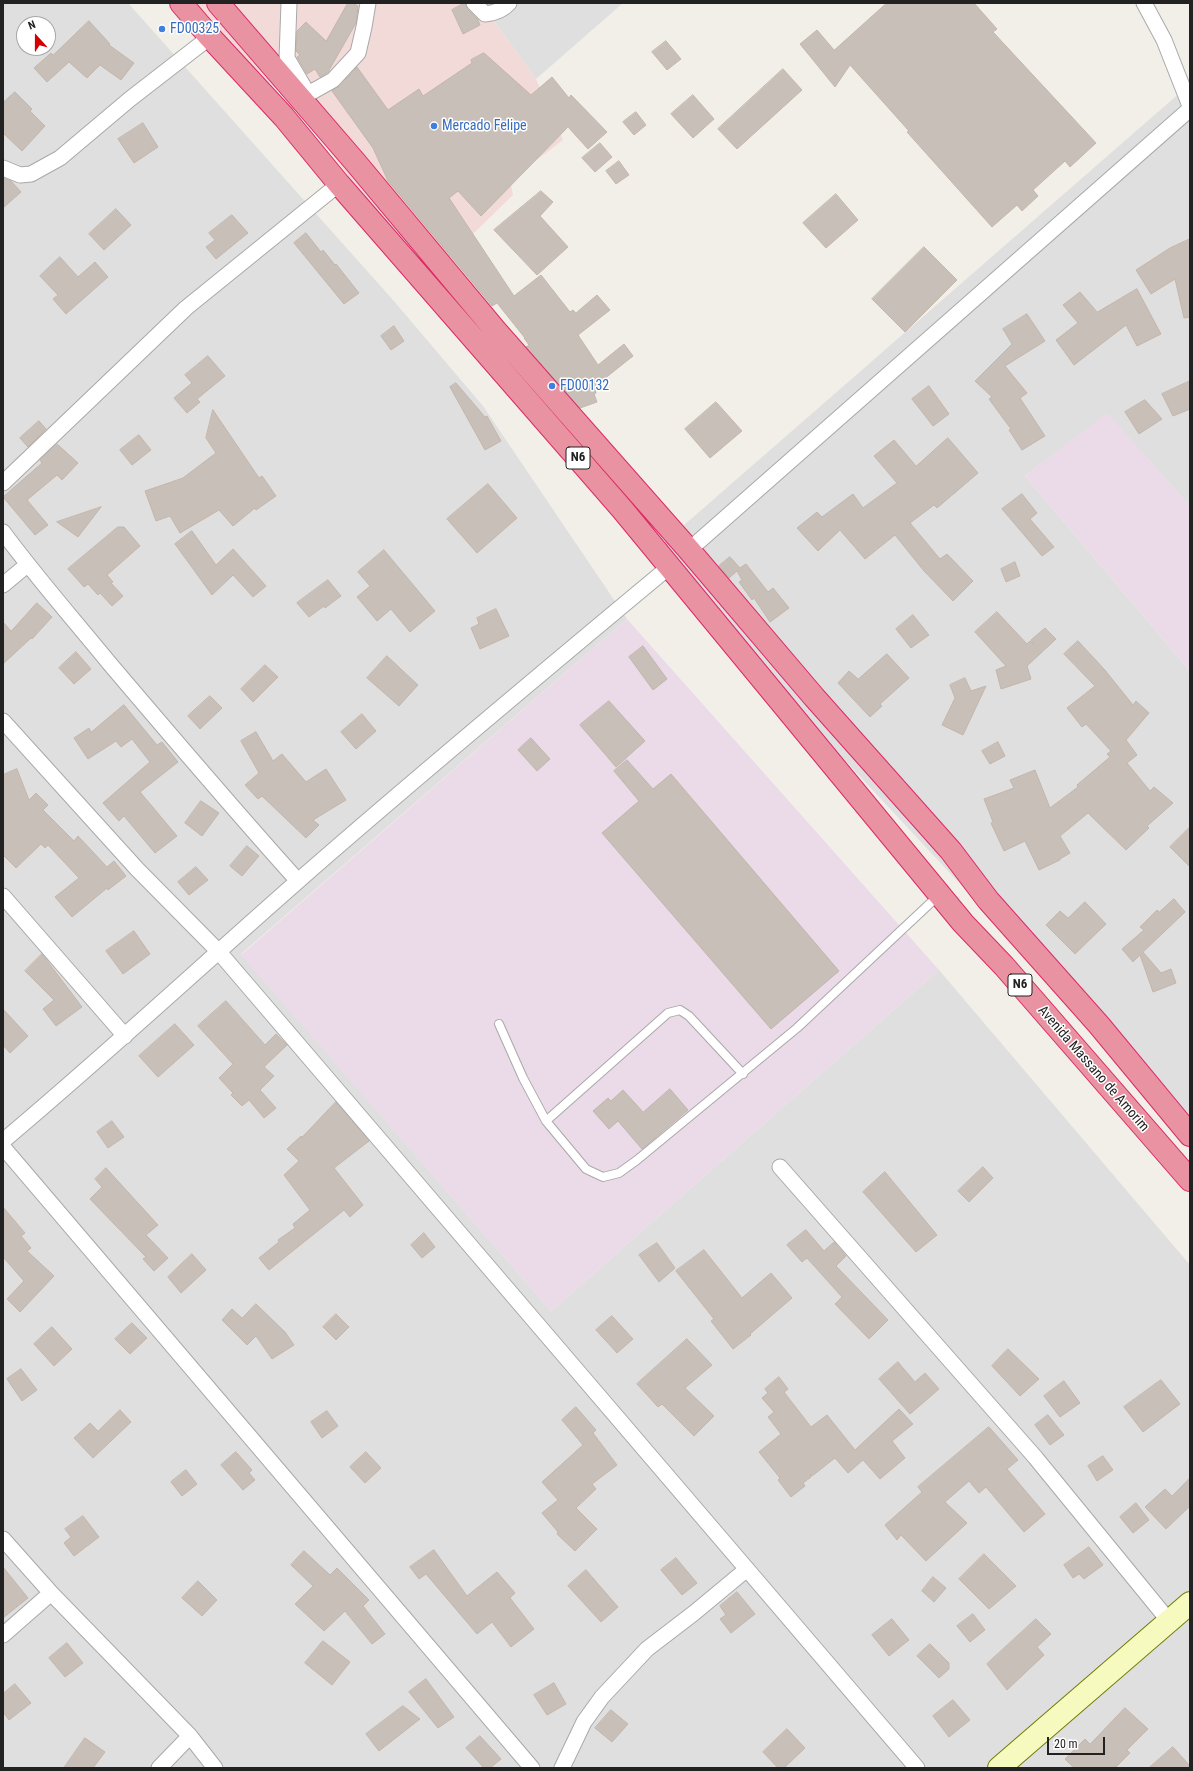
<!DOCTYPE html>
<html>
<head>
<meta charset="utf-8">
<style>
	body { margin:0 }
	#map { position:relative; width:1193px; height:1771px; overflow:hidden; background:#f2efe9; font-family:"Roboto Condensed",sans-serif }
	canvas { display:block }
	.frame { position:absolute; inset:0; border:4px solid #222; pointer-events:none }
	.north { position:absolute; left:16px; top:16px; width:40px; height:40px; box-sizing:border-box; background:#fff; border:1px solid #a7a7a7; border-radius:50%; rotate:339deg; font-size:11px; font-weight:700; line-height:16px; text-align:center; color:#222 }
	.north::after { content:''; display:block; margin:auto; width:14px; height:18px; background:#d40000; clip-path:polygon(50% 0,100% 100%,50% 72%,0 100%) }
	.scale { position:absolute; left:1047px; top:1737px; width:58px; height:18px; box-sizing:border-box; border:2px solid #222; border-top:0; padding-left:5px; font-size:12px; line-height:14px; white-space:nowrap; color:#222; -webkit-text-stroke:3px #fff; paint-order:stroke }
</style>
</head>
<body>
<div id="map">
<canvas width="1193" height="1771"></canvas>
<div class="frame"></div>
<div class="north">N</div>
<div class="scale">20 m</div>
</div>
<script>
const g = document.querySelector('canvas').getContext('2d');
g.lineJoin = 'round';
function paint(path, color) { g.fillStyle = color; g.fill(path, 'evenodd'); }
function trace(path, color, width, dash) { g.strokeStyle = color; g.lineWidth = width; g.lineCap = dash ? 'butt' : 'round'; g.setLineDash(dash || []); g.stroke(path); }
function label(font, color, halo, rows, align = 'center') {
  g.font = font + ' "Roboto Condensed",sans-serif'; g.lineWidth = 3; g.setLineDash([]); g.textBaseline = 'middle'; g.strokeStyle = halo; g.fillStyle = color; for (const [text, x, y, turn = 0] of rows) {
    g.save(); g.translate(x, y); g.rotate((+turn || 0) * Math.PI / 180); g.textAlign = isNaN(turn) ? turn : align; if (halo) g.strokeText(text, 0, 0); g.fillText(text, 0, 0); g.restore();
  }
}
const residential = new Path2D(`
	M 3,3 L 128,3 L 393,300 L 483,406 L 627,619 L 241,954 L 551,1311 L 939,970 L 1190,1265 L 1190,1768 L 3,1768 ZM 24,24 L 48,24 L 48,48 L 24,48 Z
	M 477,3 L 623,3 L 536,79 L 486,10 Z
	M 1190,84 L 1190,506 L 1107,414 L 1025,476 L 1190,671 L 1190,1131 L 652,553 Z`);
const commercial = new Path2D(`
	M 188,3 L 477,3 L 486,10 L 536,79 L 563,140 L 510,180 L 513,195 L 434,272 L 375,211 L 301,113 Z`);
const industrial = new Path2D(`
	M 1107,413 L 1190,506 L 1190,671 L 1025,476 Z
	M 627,619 L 939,970 L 551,1311 L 241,955 Z`);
const building = new Path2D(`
	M 348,3 L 353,3 L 358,6 L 356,23 L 328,72 L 320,77 L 315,69 L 307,74 L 297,57 L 300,55 L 296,51 L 297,31 L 306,22 L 326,41 Z
	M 465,3 L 467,9 L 478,20 L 480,25 L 463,34 L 452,10 Z
	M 887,3 L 974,3 L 997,29 L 993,32 L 1096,143 L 1070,167 L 1065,161 L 1033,190 L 1038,196 L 1022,211 L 1017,205 L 992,227 L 907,132 L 909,131 L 850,65 L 835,87 L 800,44 L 817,30 L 834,50 Z
	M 89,21 L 110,44 L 109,45 L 134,63 L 121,80 L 100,65 L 87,78 L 69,62 L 47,82 L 34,68 L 51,53 L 53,55 Z
	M 666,41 L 681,59 L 667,70 L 652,52 Z
	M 484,53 L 531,95 L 552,77 L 569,98 L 571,95 L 607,132 L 588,149 L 568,127 L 481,216 L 458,191 L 449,198 L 514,296 L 541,275 L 570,312 L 573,310 L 576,313 L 597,295 L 610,310 L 578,335 L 598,365 L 624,344 L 633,356 L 594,387 L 596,393 L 594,394 L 597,402 L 580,408 L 526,347 L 529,345 L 524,338 L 525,338 L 497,303 L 492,306 L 388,181 L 373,148 L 332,91 L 340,86 L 357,67 L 388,110 L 419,89 L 423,96 L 472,63 L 471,60 Z
	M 783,69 L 802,90 L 737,149 L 718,129 Z
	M 15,92 L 32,109 L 30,111 L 45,126 L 22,151 L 3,133 L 3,103 Z
	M 693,95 L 714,119 L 693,138 L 671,114 Z
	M 636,112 L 646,125 L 634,135 L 623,122 Z
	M 143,123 L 158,147 L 134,163 L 118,139 Z
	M 600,143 L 612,157 L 595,172 L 582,158 Z
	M 619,161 L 629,175 L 616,184 L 606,171 Z
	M 3,178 L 11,181 L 21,192 L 3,208 Z
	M 541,191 L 553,202 L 540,216 L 568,247 L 537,275 L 494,230 Z
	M 836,194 L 858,220 L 826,248 L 803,223 Z
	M 116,209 L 131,225 L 104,250 L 89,234 Z
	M 232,215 L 248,233 L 216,259 L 206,247 L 215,240 L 209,233 Z
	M 306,233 L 321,252 L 323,250 L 335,265 L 336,264 L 359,293 L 344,304 L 294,243 Z
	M 1190,239 L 1190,317 L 1184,318 L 1175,279 L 1151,294 L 1136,270 L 1170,248 Z
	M 924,247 L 957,280 L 905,332 L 872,299 Z
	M 60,257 L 78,277 L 95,262 L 108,277 L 66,314 L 53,299 L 58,295 L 40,276 Z
	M 1137,289 L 1161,334 L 1137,346 L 1126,325 L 1074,365 L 1056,340 L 1078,323 L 1063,305 L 1080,292 L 1097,312 Z
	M 1027,314 L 1045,341 L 1005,366 L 1027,393 L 1020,398 L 1045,436 L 1022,450 L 1009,430 L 1011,429 L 989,399 L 992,397 L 975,381 L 1012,344 L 1003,329 Z
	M 394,326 L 404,341 L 391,350 L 381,336 Z
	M 208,356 L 225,376 L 197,399 L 200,402 L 187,413 L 174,398 L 192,383 L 185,375 Z
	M 1190,381 L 1190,409 L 1173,416 L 1162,394 Z
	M 456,383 L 485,417 L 487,416 L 501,441 L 485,450 L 450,387 Z
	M 929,386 L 949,414 L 933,426 L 912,399 Z
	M 1145,400 L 1162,419 L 1139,434 L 1125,412 Z
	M 716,402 L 742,431 L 710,458 L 685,429 Z
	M 213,410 L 259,478 L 262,476 L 276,496 L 256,510 L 255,508 L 233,526 L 219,510 L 180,533 L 170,516 L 156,521 L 145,491 L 183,478 L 216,453 L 206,438 Z
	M 39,421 L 46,429 L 28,447 L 20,438 Z
	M 139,435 L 151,450 L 132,465 L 120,450 Z
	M 948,438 L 978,473 L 937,508 L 934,505 L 910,523 L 940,559 L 947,554 L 973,581 L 953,601 L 924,571 L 895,535 L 865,559 L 840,530 L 818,551 L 797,528 L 817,512 L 822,517 L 853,494 L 863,508 L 897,483 L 874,456 L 894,440 L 916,466 Z
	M 57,444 L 78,463 L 62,480 L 57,475 L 27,500 L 48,525 L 35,535 L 3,497 L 42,463 L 40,460 Z
	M 488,484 L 517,518 L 477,553 L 447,519 Z
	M 1022,494 L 1037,513 L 1030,519 L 1054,547 L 1042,556 L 1002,509 Z
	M 101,507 L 78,537 L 57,522 Z
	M 118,527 L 124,527 L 140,546 L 107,575 L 113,582 L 111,583 L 123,596 L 112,606 L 100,593 L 98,595 L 88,584 L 84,587 L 68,569 Z
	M 192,531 L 216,565 L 233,549 L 266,586 L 253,597 L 233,575 L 212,595 L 175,544 Z
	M 384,550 L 435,611 L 410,632 L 391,609 L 377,621 L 357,597 L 370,586 L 358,572 Z
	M 730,557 L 740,568 L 746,564 L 768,592 L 773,588 L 789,608 L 770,622 L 754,598 L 752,600 L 739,582 L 742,580 L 737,571 L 729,578 L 719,566 Z
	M 1015,562 L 1020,576 L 1006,582 L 1001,569 Z
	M 328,580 L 341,596 L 325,608 L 324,606 L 309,617 L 297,603 Z
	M 37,603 L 52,617 L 32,639 L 31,638 L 3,664 L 3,622 L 11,631 Z
	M 496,609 L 509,636 L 480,649 L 471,628 L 479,624 L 477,618 Z
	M 997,612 L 1027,644 L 1030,641 L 1034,645 L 1031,640 L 1045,628 L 1056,639 L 1027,666 L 1031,679 L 1001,689 L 996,670 L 1006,666 L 975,632 Z
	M 913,615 L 929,635 L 911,648 L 896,629 Z
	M 1078,641 L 1104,669 L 1133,705 L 1136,701 L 1149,713 L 1126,740 L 1137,755 L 1127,763 L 1150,791 L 1154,787 L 1173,803 L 1147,826 L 1149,828 L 1126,850 L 1088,813 L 1060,836 L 1070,853 L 1060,859 L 1060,860 L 1039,870 L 1025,841 L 1004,851 L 991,823 L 993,822 L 984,799 L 1014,788 L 1010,780 L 1035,770 L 1050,808 L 1078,787 L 1077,785 L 1110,757 L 1107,754 L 1111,751 L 1086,724 L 1082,727 L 1067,708 L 1095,686 L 1064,654 Z
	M 643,646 L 667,679 L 653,690 L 629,657 Z
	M 76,652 L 91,669 L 74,684 L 59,668 Z
	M 887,654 L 909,678 L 880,704 L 882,706 L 870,717 L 838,683 L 849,671 L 858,679 Z
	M 387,656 L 418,685 L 399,706 L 367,678 Z
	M 265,665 L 278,677 L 253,702 L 241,689 Z
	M 965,678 L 971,691 L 986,686 L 963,735 L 942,725 L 955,698 L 950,685 Z
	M 210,696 L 222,708 L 200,729 L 188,716 Z
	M 609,701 L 645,741 L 616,767 L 580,725 Z
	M 124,705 L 157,745 L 162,742 L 178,762 L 140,792 L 177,836 L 155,853 L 124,816 L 119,821 L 103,803 L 150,762 L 132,739 L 121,747 L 116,741 L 88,759 L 74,738 L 89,728 L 91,732 Z
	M 362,714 L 376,731 L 356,749 L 341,732 Z
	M 256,732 L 273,761 L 282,754 L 306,782 L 326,769 L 346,800 L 313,820 L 319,825 L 306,838 L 262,796 L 258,799 L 245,785 L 259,773 L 241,741 Z
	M 531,738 L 550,759 L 537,771 L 518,750 Z
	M 998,742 L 1005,756 L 990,764 L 982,751 Z
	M 627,760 L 653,789 L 671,774 L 839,971 L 771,1029 L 602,833 L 639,801 L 614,771 Z
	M 17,769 L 29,800 L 36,793 L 48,805 L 43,810 L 74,841 L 78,836 L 107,867 L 114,861 L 126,876 L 108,890 L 107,888 L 72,917 L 55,897 L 79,878 L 48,845 L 45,848 L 41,844 L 16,868 L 3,855 L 3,775 Z
	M 201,801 L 219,813 L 202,836 L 185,823 Z
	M 1190,827 L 1190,867 L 1170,847 Z
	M 247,846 L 259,856 L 242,876 L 230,866 Z
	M 196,867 L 208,880 L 189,895 L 178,882 Z
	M 1174,899 L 1185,912 L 1143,952 L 1161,973 L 1171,969 L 1176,983 L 1153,992 L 1140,955 L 1133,962 L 1122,949 L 1144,930 L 1140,927 L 1157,910 L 1159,912 Z
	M 1085,902 L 1106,924 L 1075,954 L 1046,925 L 1060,911 L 1068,918 Z
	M 134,931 L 150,954 L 123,974 L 106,951 Z
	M 42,954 L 82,1007 L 56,1026 L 43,1009 L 54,1000 L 25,971 Z
	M 226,1001 L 265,1045 L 276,1034 L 287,1045 L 264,1067 L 274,1076 L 260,1090 L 276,1108 L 264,1118 L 249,1100 L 242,1106 L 231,1095 L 233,1093 L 219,1078 L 233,1064 L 198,1026 Z
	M 3,1009 L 28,1036 L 10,1053 L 3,1045 Z
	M 175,1024 L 194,1045 L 158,1077 L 139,1056 Z
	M 670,1089 L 688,1110 L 642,1149 L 618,1121 L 609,1129 L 593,1111 L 608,1098 L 611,1101 L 623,1090 L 643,1112 Z
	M 336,1102 L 369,1141 L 334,1168 L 363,1205 L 350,1217 L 344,1210 L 269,1270 L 259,1258 L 279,1242 L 278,1240 L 295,1228 L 293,1224 L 310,1210 L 284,1175 L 299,1161 L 287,1149 L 301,1136 L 302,1137 Z
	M 112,1121 L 124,1137 L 108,1148 L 97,1132 Z
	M 983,1167 L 993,1178 L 969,1202 L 958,1191 Z
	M 106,1168 L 158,1225 L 146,1235 L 168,1258 L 154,1271 L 143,1259 L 146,1257 L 90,1199 L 102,1187 L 95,1179 Z
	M 885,1172 L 937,1235 L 916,1252 L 863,1192 Z
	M 3,1207 L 25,1233 L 21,1236 L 31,1248 L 27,1251 L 54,1276 L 20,1312 L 7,1299 L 24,1281 L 3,1257 Z
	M 806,1230 L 824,1251 L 834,1242 L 846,1256 L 836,1266 L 888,1320 L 869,1339 L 835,1304 L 842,1297 L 807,1258 L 802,1262 L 787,1245 Z
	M 424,1233 L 435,1247 L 422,1258 L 411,1245 Z
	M 657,1243 L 675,1268 L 659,1282 L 639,1255 Z
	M 704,1250 L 742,1298 L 771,1273 L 792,1298 L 750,1334 L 751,1335 L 733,1349 L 711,1321 L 714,1319 L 676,1271 Z
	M 192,1254 L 206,1270 L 181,1293 L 168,1277 Z
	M 256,1304 L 285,1332 L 294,1345 L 272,1359 L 256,1336 L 247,1345 L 222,1320 L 232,1309 L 242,1318 Z
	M 336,1314 L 349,1327 L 336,1340 L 323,1327 Z
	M 612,1316 L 633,1339 L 617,1353 L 596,1330 Z
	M 132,1323 L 147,1338 L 130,1354 L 115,1339 Z
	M 52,1327 L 72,1349 L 54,1366 L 34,1344 Z
	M 687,1339 L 712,1365 L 685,1388 L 714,1416 L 694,1436 L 662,1404 L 658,1407 L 637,1384 Z
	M 1008,1349 L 1039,1379 L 1020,1396 L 992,1366 Z
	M 898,1362 L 915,1382 L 925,1373 L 939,1389 L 910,1414 L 879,1379 Z
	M 21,1369 L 37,1390 L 22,1401 L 7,1379 Z
	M 779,1377 L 788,1389 L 784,1392 L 811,1427 L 827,1415 L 855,1450 L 899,1409 L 913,1424 L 892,1441 L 905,1458 L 880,1479 L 863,1460 L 848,1473 L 835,1458 L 812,1476 L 810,1474 L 811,1477 L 803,1483 L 805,1486 L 791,1497 L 778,1480 L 780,1478 L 759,1452 L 781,1434 L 768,1417 L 774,1412 L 762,1398 L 768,1393 L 765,1389 Z
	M 1161,1380 L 1180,1404 L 1143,1432 L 1124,1407 Z
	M 1064,1381 L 1080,1403 L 1060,1417 L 1044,1396 Z
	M 576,1407 L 596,1430 L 593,1433 L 617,1465 L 592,1484 L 596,1489 L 576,1508 L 597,1529 L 575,1551 L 557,1534 L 558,1532 L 542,1513 L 558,1500 L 542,1482 L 583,1445 L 562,1420 Z
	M 120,1410 L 131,1422 L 93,1458 L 74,1438 L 90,1423 L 98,1431 Z
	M 327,1411 L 338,1426 L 322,1438 L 311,1422 Z
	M 1048,1415 L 1064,1435 L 1050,1445 L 1035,1425 Z
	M 989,1427 L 1018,1460 L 1007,1469 L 1045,1514 L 1024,1532 L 986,1487 L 979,1493 L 969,1481 L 945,1502 L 967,1523 L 926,1561 L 901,1535 L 897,1540 L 885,1525 L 922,1492 L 918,1487 Z
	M 236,1452 L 252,1470 L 249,1473 L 255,1480 L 243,1490 L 221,1465 Z
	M 366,1452 L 381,1468 L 365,1483 L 350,1467 Z
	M 1103,1456 L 1113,1470 L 1097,1481 L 1088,1466 Z
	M 186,1470 L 197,1484 L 182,1496 L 171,1482 Z
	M 1190,1478 L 1190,1506 L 1166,1529 L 1145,1507 L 1165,1489 L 1172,1496 Z
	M 1136,1503 L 1149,1520 L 1133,1533 L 1120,1517 Z
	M 83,1516 L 99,1537 L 74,1556 L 64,1543 L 71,1537 L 65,1529 Z
	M 1089,1547 L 1103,1565 L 1084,1579 L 1079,1574 L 1073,1578 L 1064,1565 Z
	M 434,1550 L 467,1596 L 497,1572 L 515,1593 L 510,1598 L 534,1629 L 511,1647 L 492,1622 L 477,1634 L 426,1574 L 419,1579 L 410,1567 Z
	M 304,1551 L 330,1575 L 337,1568 L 369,1600 L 363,1606 L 385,1634 L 372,1644 L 345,1611 L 324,1631 L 295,1604 L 313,1586 L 291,1565 Z
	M 984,1554 L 1016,1586 L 989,1609 L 959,1579 Z
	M 676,1558 L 697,1583 L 682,1595 L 661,1570 Z
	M 3,1567 L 28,1598 L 3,1618 Z
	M 586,1570 L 618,1607 L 601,1622 L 568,1586 Z
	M 933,1577 L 946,1588 L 934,1602 L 922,1591 Z
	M 198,1581 L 217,1600 L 202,1616 L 182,1598 Z
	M 737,1592 L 755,1614 L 731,1633 L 720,1619 L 726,1615 L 720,1606 Z
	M 973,1614 L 985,1630 L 970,1642 L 957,1626 Z
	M 892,1619 L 909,1640 L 889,1656 L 872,1635 Z
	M 1036,1619 L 1051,1634 L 1037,1647 L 1044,1655 L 1007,1690 L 987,1664 Z
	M 323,1641 L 350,1662 L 332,1685 L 305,1663 Z
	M 67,1643 L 83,1663 L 65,1677 L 49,1658 Z
	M 930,1644 L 949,1663 L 949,1669 L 939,1678 L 917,1656 Z
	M 426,1679 L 454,1717 L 438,1728 L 409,1692 Z
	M 554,1683 L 566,1704 L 547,1715 L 534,1695 Z
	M 15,1684 L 31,1703 L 9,1720 L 3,1712 L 3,1694 Z
	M 953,1700 L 970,1720 L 949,1737 L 933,1716 Z
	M 403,1706 L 420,1719 L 379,1751 L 366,1734 Z
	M 1125,1708 L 1148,1729 L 1127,1750 L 1130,1753 L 1115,1768 L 1074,1768 L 1065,1759 L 1085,1739 L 1090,1744 Z
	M 611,1710 L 628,1724 L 612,1742 L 595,1728 Z
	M 787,1729 L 805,1748 L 784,1768 L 778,1768 L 763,1752 Z
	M 480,1736 L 501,1759 L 490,1768 L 484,1768 L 466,1748 Z
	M 85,1738 L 105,1752 L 93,1768 L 64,1768 Z
	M 1173,1747 L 1190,1766 L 1190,1768 L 1149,1768 Z`);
const lane = new Path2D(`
	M 499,1024 L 523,1078 L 546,1121 L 586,1169 L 603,1177 L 619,1173 L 637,1160 L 797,1028 L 939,895
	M 546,1121 L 668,1013 L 680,1010 L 689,1016 L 743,1074`);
const street = new Path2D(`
	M 289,3 L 287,58 L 308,94
	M 474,3 L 485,14 C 495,13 503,10 509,3
	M 1144,3 L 1164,40 L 1190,106
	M 299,99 L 333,80 L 358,53 L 364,27 L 368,3
	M 3,168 L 20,175 L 31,174 L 60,158 L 130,99 L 210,37
	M 3,483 L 186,308 L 339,184
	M 3,532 C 37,578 74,620 110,664 C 172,737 234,810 298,881
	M 689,550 L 1190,109
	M 3,585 L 27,565
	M 3,721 L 137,869 L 219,952 L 917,1768
	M 3,896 L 125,1036
	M 3,1141 C 103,1057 199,968 298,881 C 420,774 544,671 669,567
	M 3,1147 L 532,1768
	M 780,1167 L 1035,1457 L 1169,1621
	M 3,1539 L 51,1593 L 190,1736 L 215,1768
	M 3,1635 L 51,1593
	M 159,1768 L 190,1736
	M 562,1768 L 584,1722 L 602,1697 L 647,1649 L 694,1613 L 747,1569`);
const secondary = new Path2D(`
	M 999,1768 L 1190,1603`);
const highway = new Path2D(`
	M 181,3 L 210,37 L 284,117 L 339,184 L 622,509 L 963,923 L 1004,966 L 1190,1180
	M 218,3 L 356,163 L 496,331 L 689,550 L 814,697 L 951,851 L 988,900 L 1099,1025 L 1190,1135`);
const markers = [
	[162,29,4,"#3f7fe0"],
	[434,126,4,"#3f7fe0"],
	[552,386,4,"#3f7fe0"]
];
const shields = [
	[578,458,24],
	[1020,985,24]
];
const shieldNames = [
	["N6",578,458],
	["N6",1020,985]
];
const shopNames = [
	["FD00325",170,29],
	["Mercado Felipe",442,126],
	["FD00132",560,386]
];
const streetNames = [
	["Avenida Massano de Amorim",1093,1069,49]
];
paint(residential, '#e0dfdf');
paint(commercial, '#f2dad9');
paint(industrial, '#ebdbe8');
paint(building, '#c7bfb8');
trace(building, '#c4b6ab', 1);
trace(lane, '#a9a9a9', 10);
trace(street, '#a9a9a9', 17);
trace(secondary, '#707d05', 24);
trace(highway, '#dc2a67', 24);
trace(lane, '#fff', 8);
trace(street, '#fff', 15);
trace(secondary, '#f7fabf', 22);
trace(highway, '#e892a2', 22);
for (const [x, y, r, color] of markers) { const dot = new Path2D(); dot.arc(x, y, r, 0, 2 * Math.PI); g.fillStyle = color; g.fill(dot); trace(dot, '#fff', 1.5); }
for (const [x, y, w] of shields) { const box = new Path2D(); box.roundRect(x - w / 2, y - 11, w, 22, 3); g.fillStyle = '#fff'; g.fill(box); trace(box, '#222', 1); }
label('bold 13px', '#222', null, shieldNames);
label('14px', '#366cbe', '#fff', shopNames, 'left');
label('14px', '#222', '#fff', streetNames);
</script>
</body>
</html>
